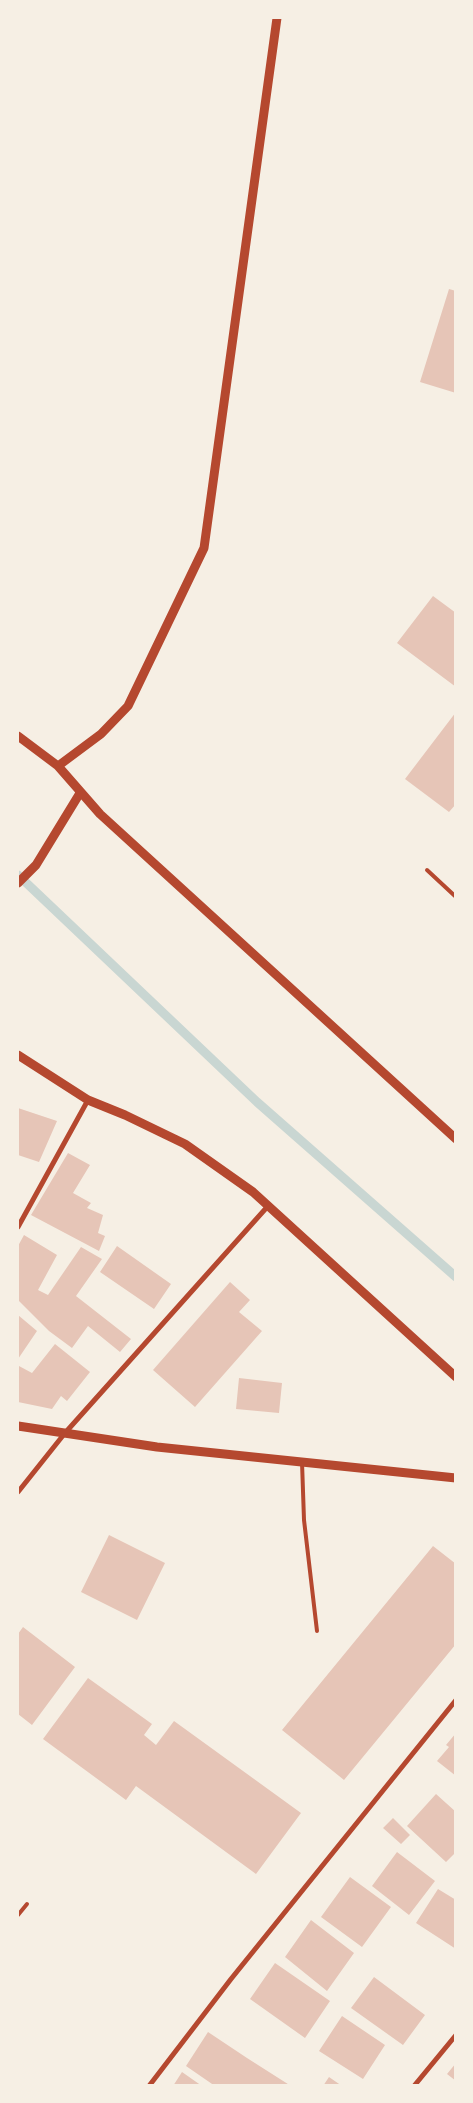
<!DOCTYPE html>
<html>
<head>
<meta charset="utf-8">
<style>
	body { margin:0 }
	#map { position:relative; width:473px; height:2103px; overflow:hidden; background:#f6efe4; font-family:Karla,sans-serif }
	canvas { display:block }
	.frame { position:absolute; inset:0; border:19px solid #f6efe4; pointer-events:none }
</style>
</head>
<body>
<div id="map">
<canvas width="473" height="2103"></canvas>
<div class="frame"></div>
</div>
<script>
const g = document.querySelector('canvas').getContext('2d');
g.lineJoin = 'round';
function trace(path, color, width, dash) { g.strokeStyle = color; g.lineWidth = width; g.lineCap = dash ? 'butt' : 'round'; g.setLineDash(dash || []); g.stroke(path); }
function paint(path, color) { g.fillStyle = color; g.fill(path, 'evenodd'); }
const stream = new Path2D(`
	M 18,875 L 257,1102 L 456,1277`);
const building = new Path2D(`
	M 449,289 L 456,291 L 456,393 L 420,382 Z
	M 433,596 L 456,613 L 456,687 L 397,643 Z
	M 456,712 L 456,804 L 449,812 L 405,779 Z
	M 18,1108 L 57,1121 L 39,1162 L 18,1155 Z
	M 68,1153 L 90,1165 L 73,1193 L 91,1203 L 87,1208 L 103,1215 L 98,1233 L 105,1236 L 99,1251 L 31,1215 Z
	M 24,1235 L 57,1255 L 38,1290 L 48,1295 L 81,1247 L 102,1259 L 76,1296 L 131,1339 L 120,1352 L 88,1326 L 72,1348 L 49,1331 L 18,1300 L 18,1246 Z
	M 117,1246 L 171,1284 L 154,1309 L 100,1272 Z
	M 230,1282 L 250,1300 L 239,1312 L 262,1331 L 195,1407 L 153,1370 Z
	M 18,1315 L 37,1331 L 18,1359 Z
	M 55,1344 L 90,1372 L 67,1401 L 61,1396 L 52,1409 L 18,1402 L 18,1368 L 19,1366 L 32,1373 Z
	M 239,1378 L 282,1383 L 279,1413 L 236,1409 Z
	M 109,1535 L 165,1563 L 137,1620 L 81,1592 Z
	M 433,1546 L 456,1564 L 456,1644 L 344,1780 L 282,1730 Z
	M 23,1627 L 75,1667 L 32,1725 L 18,1714 L 18,1634 Z
	M 88,1678 L 152,1724 L 144,1735 L 156,1745 L 174,1721 L 301,1813 L 256,1874 L 136,1786 L 126,1800 L 43,1739 Z
	M 456,1733 L 456,1776 L 437,1761 L 449,1747 L 446,1745 Z
	M 436,1794 L 456,1812 L 456,1852 L 446,1862 L 407,1826 Z
	M 393,1818 L 410,1835 L 401,1844 L 383,1828 Z
	M 397,1852 L 435,1881 L 409,1915 L 372,1886 Z
	M 350,1877 L 391,1907 L 362,1947 L 321,1917 Z
	M 438,1889 L 456,1900 L 456,1949 L 416,1923 Z
	M 311,1920 L 354,1953 L 327,1991 L 285,1957 Z
	M 275,1963 L 330,2001 L 305,2038 L 250,1999 Z
	M 374,1977 L 425,2015 L 403,2045 L 351,2008 Z
	M 342,2016 L 385,2045 L 363,2079 L 319,2051 Z
	M 208,2032 L 247,2058 L 291,2086 L 215,2086 L 186,2066 Z
	M 456,2063 L 456,2081 L 447,2074 Z
	M 182,2072 L 202,2086 L 173,2086 Z
	M 329,2077 L 342,2086 L 323,2086 Z`);
const service = new Path2D(`
	M 427,870 L 456,897
	M 302,1462 L 304,1520 L 317,1631
	M 18,1915 L 27,1904`);
const minor = new Path2D(`
	M 18,1227 L 88,1100
	M 18,1492 L 65,1433 L 268,1206
	M 149,2086 L 231,1979 L 456,1700
	M 414,2086 L 456,2035`);
const tertiary = new Path2D(`
	M 18,736 L 58,766 L 100,814 L 456,1139
	M 58,766 L 101,734 L 128,706 L 204,548 L 277,18
	M 18,883 L 36,865 L 80,793
	M 18,1055 L 88,1100 L 125,1115 L 185,1144 L 253,1192 L 456,1377
	M 18,1426 L 157,1447 L 456,1478`);
trace(stream, '#c9d6d2', 9);
paint(building, '#e6c5b7');
trace(service, '#b5482f', 4);
trace(minor, '#b5482f', 5);
trace(tertiary, '#b5482f', 9);
</script>
</body>
</html>
